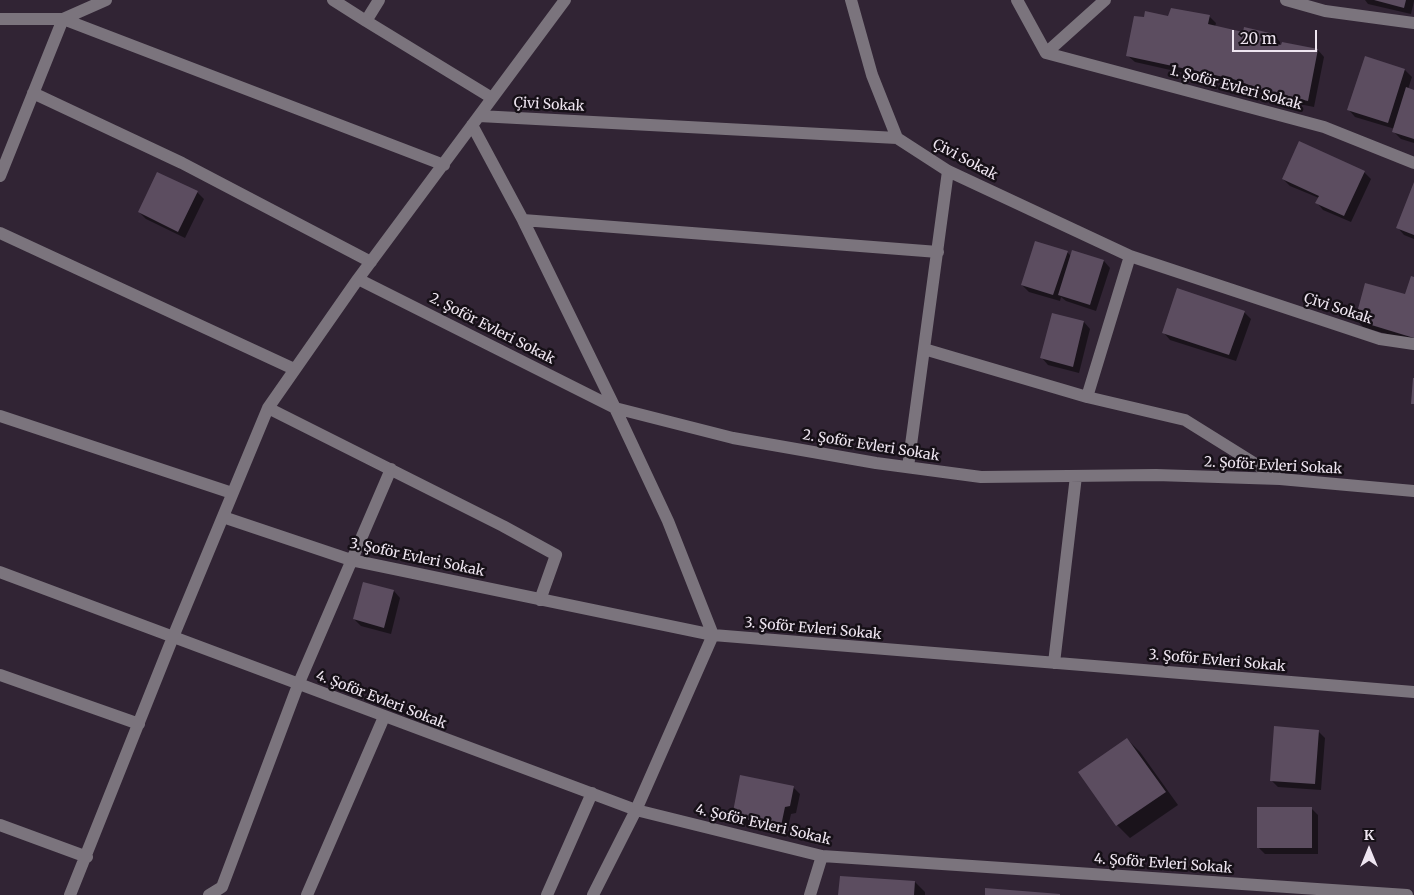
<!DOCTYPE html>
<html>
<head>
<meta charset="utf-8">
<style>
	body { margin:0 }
	#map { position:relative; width:1414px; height:895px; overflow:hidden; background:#312434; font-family:Merriweather,serif }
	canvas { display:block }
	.north { position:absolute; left:1344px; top:825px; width:50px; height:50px; -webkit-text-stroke:4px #161017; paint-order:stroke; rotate:0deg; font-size:14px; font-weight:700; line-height:20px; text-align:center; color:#efe6f1 }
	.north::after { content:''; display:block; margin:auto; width:18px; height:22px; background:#efe6f1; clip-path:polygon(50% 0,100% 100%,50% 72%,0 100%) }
	.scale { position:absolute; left:1232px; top:30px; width:85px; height:22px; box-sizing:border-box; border:2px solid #efe6f1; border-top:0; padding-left:6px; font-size:15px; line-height:18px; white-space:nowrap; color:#efe6f1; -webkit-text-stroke:4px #161017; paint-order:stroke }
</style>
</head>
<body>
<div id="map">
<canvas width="1414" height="895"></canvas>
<div class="north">K</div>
<div class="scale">20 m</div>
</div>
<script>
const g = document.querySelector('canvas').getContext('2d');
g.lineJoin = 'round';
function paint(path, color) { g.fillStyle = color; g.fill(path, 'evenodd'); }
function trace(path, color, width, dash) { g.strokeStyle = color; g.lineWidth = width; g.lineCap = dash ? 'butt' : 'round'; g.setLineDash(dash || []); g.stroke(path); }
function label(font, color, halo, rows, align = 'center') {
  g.font = font + ' Merriweather,serif'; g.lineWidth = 5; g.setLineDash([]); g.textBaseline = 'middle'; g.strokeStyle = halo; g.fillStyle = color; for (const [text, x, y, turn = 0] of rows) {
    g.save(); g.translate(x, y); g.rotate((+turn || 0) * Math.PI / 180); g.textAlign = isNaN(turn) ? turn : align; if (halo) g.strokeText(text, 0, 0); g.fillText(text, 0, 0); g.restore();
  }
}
const shadow = new Path2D(`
	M 1365,0 L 1414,0 L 1414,1 L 1411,14 L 1368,4 Z
	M 1209,16 L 1216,23 L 1215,27 L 1244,33 L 1274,35 L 1280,42 L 1280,46 L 1318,50 L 1324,57 L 1314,107 L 1279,100 L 1241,86 L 1135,62 L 1128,56 L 1169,18 Z
	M 1366,57 L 1405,70 L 1412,77 L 1408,89 L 1414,91 L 1414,143 L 1401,139 L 1394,132 L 1395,129 L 1355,117 L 1349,110 Z
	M 1364,172 L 1371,179 L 1351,222 L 1323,210 L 1317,203 L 1319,198 L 1290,186 L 1283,179 Z
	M 1414,186 L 1414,239 L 1404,235 L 1398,228 Z
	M 197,192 L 204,199 L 185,238 L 146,219 L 139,212 Z
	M 1067,252 L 1072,257 L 1073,252 L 1104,261 L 1110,268 L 1096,311 L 1066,301 L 1061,297 L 1060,301 L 1029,292 L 1022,285 Z
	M 1414,278 L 1414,342 L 1363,327 L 1357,320 L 1406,296 Z
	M 1244,312 L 1251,319 L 1236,361 L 1170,340 L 1164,333 Z
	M 1053,314 L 1084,322 L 1090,329 L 1079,373 L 1048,365 L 1042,358 Z
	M 394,591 L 400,598 L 391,634 L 361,626 L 354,619 Z
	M 1318,731 L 1325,738 L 1321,790 L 1278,787 L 1271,780 Z
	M 1127,739 L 1140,752 L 1178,805 L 1130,838 L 1117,825 L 1080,772 Z
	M 793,787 L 800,794 L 796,813 L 791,814 L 787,832 L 740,823 L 733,816 Z
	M 1311,808 L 1318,815 L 1318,854 L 1265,854 L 1258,847 Z
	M 915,882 L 925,892 L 925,895 L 840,895 Z`);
const building = new Path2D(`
	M 1374,0 L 1406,0 L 1404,8 Z
	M 1171,8 L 1210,15 L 1208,24 L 1243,32 L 1244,27 L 1274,34 L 1272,43 L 1281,45 L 1282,42 L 1318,49 L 1308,101 L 1271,93 L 1233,79 L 1126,56 L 1134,16 L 1144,17 L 1145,11 L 1168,16 Z
	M 1365,56 L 1405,69 L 1388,123 L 1347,110 Z
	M 1406,87 L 1414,90 L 1414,139 L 1392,132 Z
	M 1299,141 L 1365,171 L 1344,216 L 1315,203 L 1319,196 L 1282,179 Z
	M 157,172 L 198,191 L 178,232 L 138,212 Z
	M 1414,182 L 1414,235 L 1396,228 Z
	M 1035,241 L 1068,251 L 1053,295 L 1021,285 Z
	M 1072,250 L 1104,260 L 1090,305 L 1058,295 Z
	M 1411,276 L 1414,277 L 1414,338 L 1355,320 L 1365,283 L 1405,294 Z
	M 1177,288 L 1245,311 L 1229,355 L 1162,333 Z
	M 1052,313 L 1084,321 L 1073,367 L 1040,358 Z
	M 1413,378 L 1414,378 L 1414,404 L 1411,404 Z
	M 363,582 L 394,590 L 384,628 L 353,619 Z
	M 1274,726 L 1319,730 L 1315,784 L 1270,781 Z
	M 1127,738 L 1166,792 L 1116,826 L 1078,772 Z
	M 740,775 L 794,786 L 790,806 L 785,807 L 781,826 L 732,817 Z
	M 1257,807 L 1312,807 L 1312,848 L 1257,848 Z
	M 840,876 L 915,881 L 914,895 L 838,895 Z
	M 985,888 L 1060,894 L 1060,895 L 985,895 Z`);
const minor = new Path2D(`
	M 333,0 L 366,21
	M 379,0 L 366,21 L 492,98
	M 851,0 L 872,75 L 897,138
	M 1017,0 L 1046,53
	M 1286,0 L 1325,11 L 1414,23
	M 0,19 L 63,19 L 444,165
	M 1046,53 L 1324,127 L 1414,163
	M 1046,53 L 1105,0
	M 33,93 L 182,163 L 371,262
	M 479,116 L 897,138 L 948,171 L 1130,256 L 1380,339 L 1414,344
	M 472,125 L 523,220 L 615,408 L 668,521 L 713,635 L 636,810 L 593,895
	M 0,176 L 63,19 L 106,0
	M 523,220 L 938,252
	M 0,233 L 294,369
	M 358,279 L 615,408 L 733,438 L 876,463 L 981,477 L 1156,475 L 1280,479 L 1414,491
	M 924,349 L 1087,397 L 1185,420 L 1278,478
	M 1087,397 L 1130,256
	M 268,408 L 503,526 L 556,555 L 540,600
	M 0,416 L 232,493
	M 908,467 L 948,171
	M 223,517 L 351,560 L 713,635 L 1414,692
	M 0,572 L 636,810 L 822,856 L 1407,895
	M 1054,663 L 1076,476
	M 0,675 L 139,724
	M 0,825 L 87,857
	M 70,895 L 173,637 L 268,408 L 358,279 L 565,0
	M 209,895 L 222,887 L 298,685 L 391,469
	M 307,895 L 384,717
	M 547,895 L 592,793
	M 810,895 L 822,856`);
const streetNames = [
	["1. Şoför Evleri Sokak",1236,88,15],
	["Çivi Sokak",549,105,3],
	["Çivi Sokak",965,160,28],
	["Çivi Sokak",1338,309,18],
	["2. Şoför Evleri Sokak",492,329,27],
	["2. Şoför Evleri Sokak",871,446,9],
	["2. Şoför Evleri Sokak",1273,466,3],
	["3. Şoför Evleri Sokak",417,558,12],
	["3. Şoför Evleri Sokak",813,629,5],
	["3. Şoför Evleri Sokak",1217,661,5],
	["4. Şoför Evleri Sokak",381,700,21],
	["4. Şoför Evleri Sokak",763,825,13],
	["4. Şoför Evleri Sokak",1163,864,4]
];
paint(shadow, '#0007');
paint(building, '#5c4d60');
trace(minor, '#7b747d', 12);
label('14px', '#efe6f1', '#161017', streetNames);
</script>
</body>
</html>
